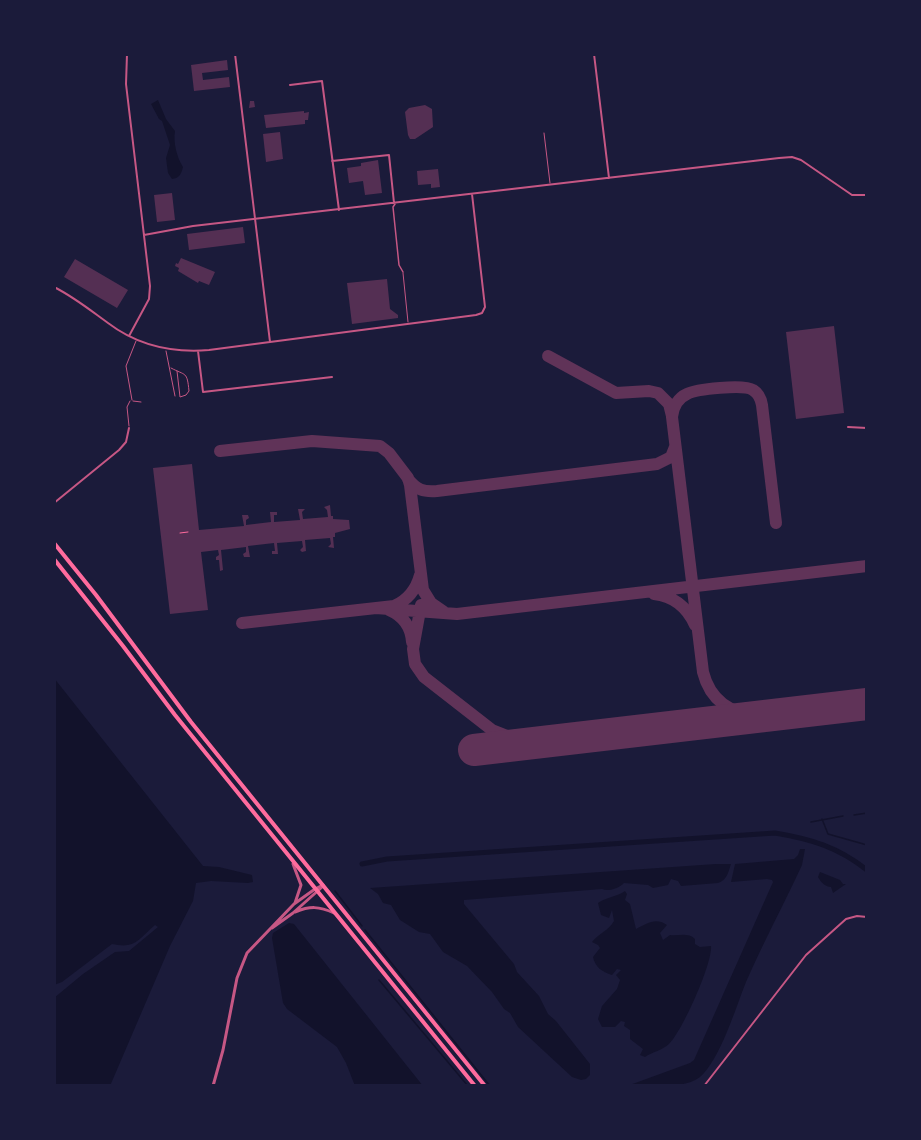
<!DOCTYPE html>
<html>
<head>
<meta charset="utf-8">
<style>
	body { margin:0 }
	#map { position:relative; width:921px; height:1140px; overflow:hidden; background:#1b1b3a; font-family:Poppins,sans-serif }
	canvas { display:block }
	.frame { position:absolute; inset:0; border:56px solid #1b1b3a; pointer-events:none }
</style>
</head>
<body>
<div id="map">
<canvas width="921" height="1140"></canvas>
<div class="frame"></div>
</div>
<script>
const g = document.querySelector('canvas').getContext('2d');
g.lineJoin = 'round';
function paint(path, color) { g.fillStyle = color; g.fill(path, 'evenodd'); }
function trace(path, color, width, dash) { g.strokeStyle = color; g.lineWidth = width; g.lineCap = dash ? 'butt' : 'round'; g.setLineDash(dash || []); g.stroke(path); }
const water = new Path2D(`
	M 158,100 L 166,119 L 175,131 C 173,142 177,158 183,167 C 181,174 180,178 172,179 L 168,173 L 166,158 L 170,145 L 162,121 L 159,119 L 151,104 Z
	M 54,678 L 203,866 L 219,867 L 252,875 L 253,882 L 248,883 L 211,881 L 196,883 L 193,901 L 170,946 L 110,1086 L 54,1086 L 54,998 L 83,974 L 115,952 L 129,951 L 158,927 L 155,925 C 138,940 135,949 112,944 L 62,982 L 54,985 Z
	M 800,849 L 805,849 L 802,865 C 784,904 763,943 746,982 C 736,1007 720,1060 700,1077 C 683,1090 647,1086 627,1086 L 690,1063 L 694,1060 L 773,882 L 772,880 L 767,879 L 731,882 L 735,864 L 794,859 L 798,855 Z
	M 716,864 L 731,864 C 728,873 727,880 718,883 L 681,886 L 678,881 L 671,879 L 668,885 L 653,888 L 648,885 L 624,883 C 619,888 609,892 602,889 L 464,900 L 464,904 L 514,964 L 517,972 L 539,996 L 548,1014 L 556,1021 L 590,1064 L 590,1075 L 586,1079 L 581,1080 L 572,1077 L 518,1027 L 510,1013 L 504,1009 L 492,992 L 467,966 L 443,952 L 430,934 L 419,932 L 400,920 L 391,905 L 383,903 L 378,894 L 370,888 Z
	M 820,872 L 840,880 L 843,884 L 846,884 L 833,893 L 831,887 C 825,887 820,881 818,877 Z
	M 625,891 L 627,894 L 625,900 L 630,904 L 636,929 C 647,924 655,917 667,925 L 660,933 L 663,940 L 670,935 C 679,936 688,932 695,939 L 695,944 L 700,947 L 711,946 C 713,962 682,1032 669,1044 C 663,1050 652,1052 645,1057 L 640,1055 L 643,1049 L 630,1039 L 630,1030 L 624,1026 L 625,1022 L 621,1021 L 615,1027 L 602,1027 L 598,1019 L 602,1006 L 617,989 L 620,980 L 616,975 L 621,970 L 617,969 L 612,975 C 602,972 595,967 593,957 L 600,948 L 598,945 L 592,942 C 598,934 608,931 614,921 L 612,910 L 609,918 L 601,915 L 598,903 C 606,897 617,897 625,891 Z
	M 289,923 L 294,924 L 423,1086 L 355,1086 L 346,1063 L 337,1047 L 287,1009 L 283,1003 L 272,938 L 273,933 Z`);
const stream = new Path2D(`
	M 854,815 L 867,813
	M 822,819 L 828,834 L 867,845
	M 811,822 L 843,816
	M 335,891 L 362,926
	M 365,930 L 490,1086
	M 379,980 L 468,1086`);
const canal = new Path2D(`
	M 362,864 L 387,859 L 775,833 C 811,839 838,847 867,870`);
const taxiway = new Path2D(`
	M 548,356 L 616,393 L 649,391 L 658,393 L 669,404 L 672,416
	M 220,451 L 312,441 L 380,446 L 389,453 L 408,478 L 410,485 L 423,590 L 431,603 L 444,612
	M 408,479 C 417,490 423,492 437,491 L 657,464 L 671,457 L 675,447
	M 654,594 C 673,596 687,607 695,625
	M 421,605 L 413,649 L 415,664 L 424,677 L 492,730 L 520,741 L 538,743
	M 376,608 L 457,614 L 867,566
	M 389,610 C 403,616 411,626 412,642
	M 242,623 L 394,606 C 408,600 416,590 420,575
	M 759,716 C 730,714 710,700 703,672 L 672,417 C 673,407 678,398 687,394 C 696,389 744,384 753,390 C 758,393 761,399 762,405 L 776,523`);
const runway = new Path2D(`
	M 474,750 L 867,704`);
const building = new Path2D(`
	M 227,60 L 228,70 L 202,73 L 203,80 L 229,77 L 230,87 L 194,91 L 191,65 Z
	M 250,101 L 254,101 L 255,107 L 249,108 Z
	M 425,105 L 432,109 L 433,127 L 415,139 L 410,139 L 408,135 L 405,112 L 409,108 Z
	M 304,111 L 304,113 L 309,112 L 308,120 L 305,120 L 305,124 L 266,128 L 264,115 Z
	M 280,132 L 283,159 L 266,162 L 263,134 Z
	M 378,160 L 382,193 L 365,195 L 363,181 L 349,183 L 347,168 L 361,166 L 361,163 Z
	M 438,169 L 440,187 L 431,188 L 431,184 L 418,185 L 417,171 Z
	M 172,193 L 175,220 L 157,222 L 154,195 Z
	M 243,227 L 245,243 L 189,250 L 187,234 Z
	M 181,258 L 215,272 L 209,285 L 199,281 L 198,283 L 178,271 L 179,268 L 175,266 L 176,263 L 178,264 Z
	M 75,259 L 128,290 L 117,308 L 64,277 Z
	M 387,279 L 390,309 L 398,315 L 398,318 L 352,324 L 347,283 Z
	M 834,326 L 844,413 L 796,419 L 786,332 Z
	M 192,464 L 199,530 L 244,526 L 242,515 L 248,515 L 249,518 L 246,520 L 246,525 L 271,522 L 270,512 L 277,512 L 277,515 L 274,515 L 274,522 L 300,520 L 298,509 L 305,509 L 302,512 L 303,519 L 328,517 L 327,510 L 324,507 L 330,505 L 331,516 L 333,516 L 333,519 L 349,520 L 350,529 L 335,533 L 335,537 L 333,537 L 334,548 L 328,547 L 331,544 L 330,538 L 305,540 L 306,551 L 302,552 L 300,550 L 303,547 L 302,541 L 277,543 L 278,554 L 272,554 L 272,551 L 275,551 L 274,543 L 248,546 L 250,557 L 244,557 L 243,554 L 246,552 L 246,547 L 221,550 L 223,570 L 220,571 L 219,560 L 216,560 L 216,557 L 219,555 L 218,550 L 201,552 L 208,610 L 170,614 L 153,468 Z`);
const path = new Path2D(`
	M 180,533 L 188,532`);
const service = new Path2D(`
	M 544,133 L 550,183
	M 403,273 L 408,322
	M 166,351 L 175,396
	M 171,368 C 186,376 187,371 189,391 L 186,395 L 180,397 L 177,371
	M 132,400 L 126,366 L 136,341
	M 133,401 L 141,402
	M 129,426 L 127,407 L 130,401`);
const pedestrian = new Path2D(`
	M 395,204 L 393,207 L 399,265 L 403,272`);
const minor = new Path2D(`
	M 127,54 L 126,84 L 150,286 L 149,299 L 129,336
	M 235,54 L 270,342
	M 594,54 L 609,178
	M 290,85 L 322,81 L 339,210
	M 332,161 L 389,155 L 394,203
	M 144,235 L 193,226 L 779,158 L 792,157 L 801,160 L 852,195 L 867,195
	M 54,287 C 74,297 90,310 108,323 C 137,345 173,353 209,350 L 476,315 L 482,313 L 485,307 L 472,194
	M 198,351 L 203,392 L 332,377
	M 848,427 L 867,428
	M 54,503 L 119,450 L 126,442 L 129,428
	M 704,1086 L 806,955 L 846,919 L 857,916 L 867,917`);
const tertiary = new Path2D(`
	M 293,864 L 301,885 L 295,903
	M 295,912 C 310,906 319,906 334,913
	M 272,928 L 293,913 L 322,887
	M 213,1086 L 223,1050 L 237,978 L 247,953 L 294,904 L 315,889 L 323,885`);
const trunk = new Path2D(`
	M 54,543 L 96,595 L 191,722 L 485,1086
	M 54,559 L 123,646 L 175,715 L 475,1086`);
paint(water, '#12122b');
trace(stream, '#12122b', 1.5);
trace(canal, '#12122b', 5);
trace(taxiway, '#603358', 12);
trace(runway, '#603358', 32);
paint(building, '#542f53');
trace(path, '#ff6b9d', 1);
trace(service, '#c65784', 1);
trace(pedestrian, '#c65784', 1.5);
trace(minor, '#c65784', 2);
trace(tertiary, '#c65784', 3);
trace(trunk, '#ff6b9d', 4);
</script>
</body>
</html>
